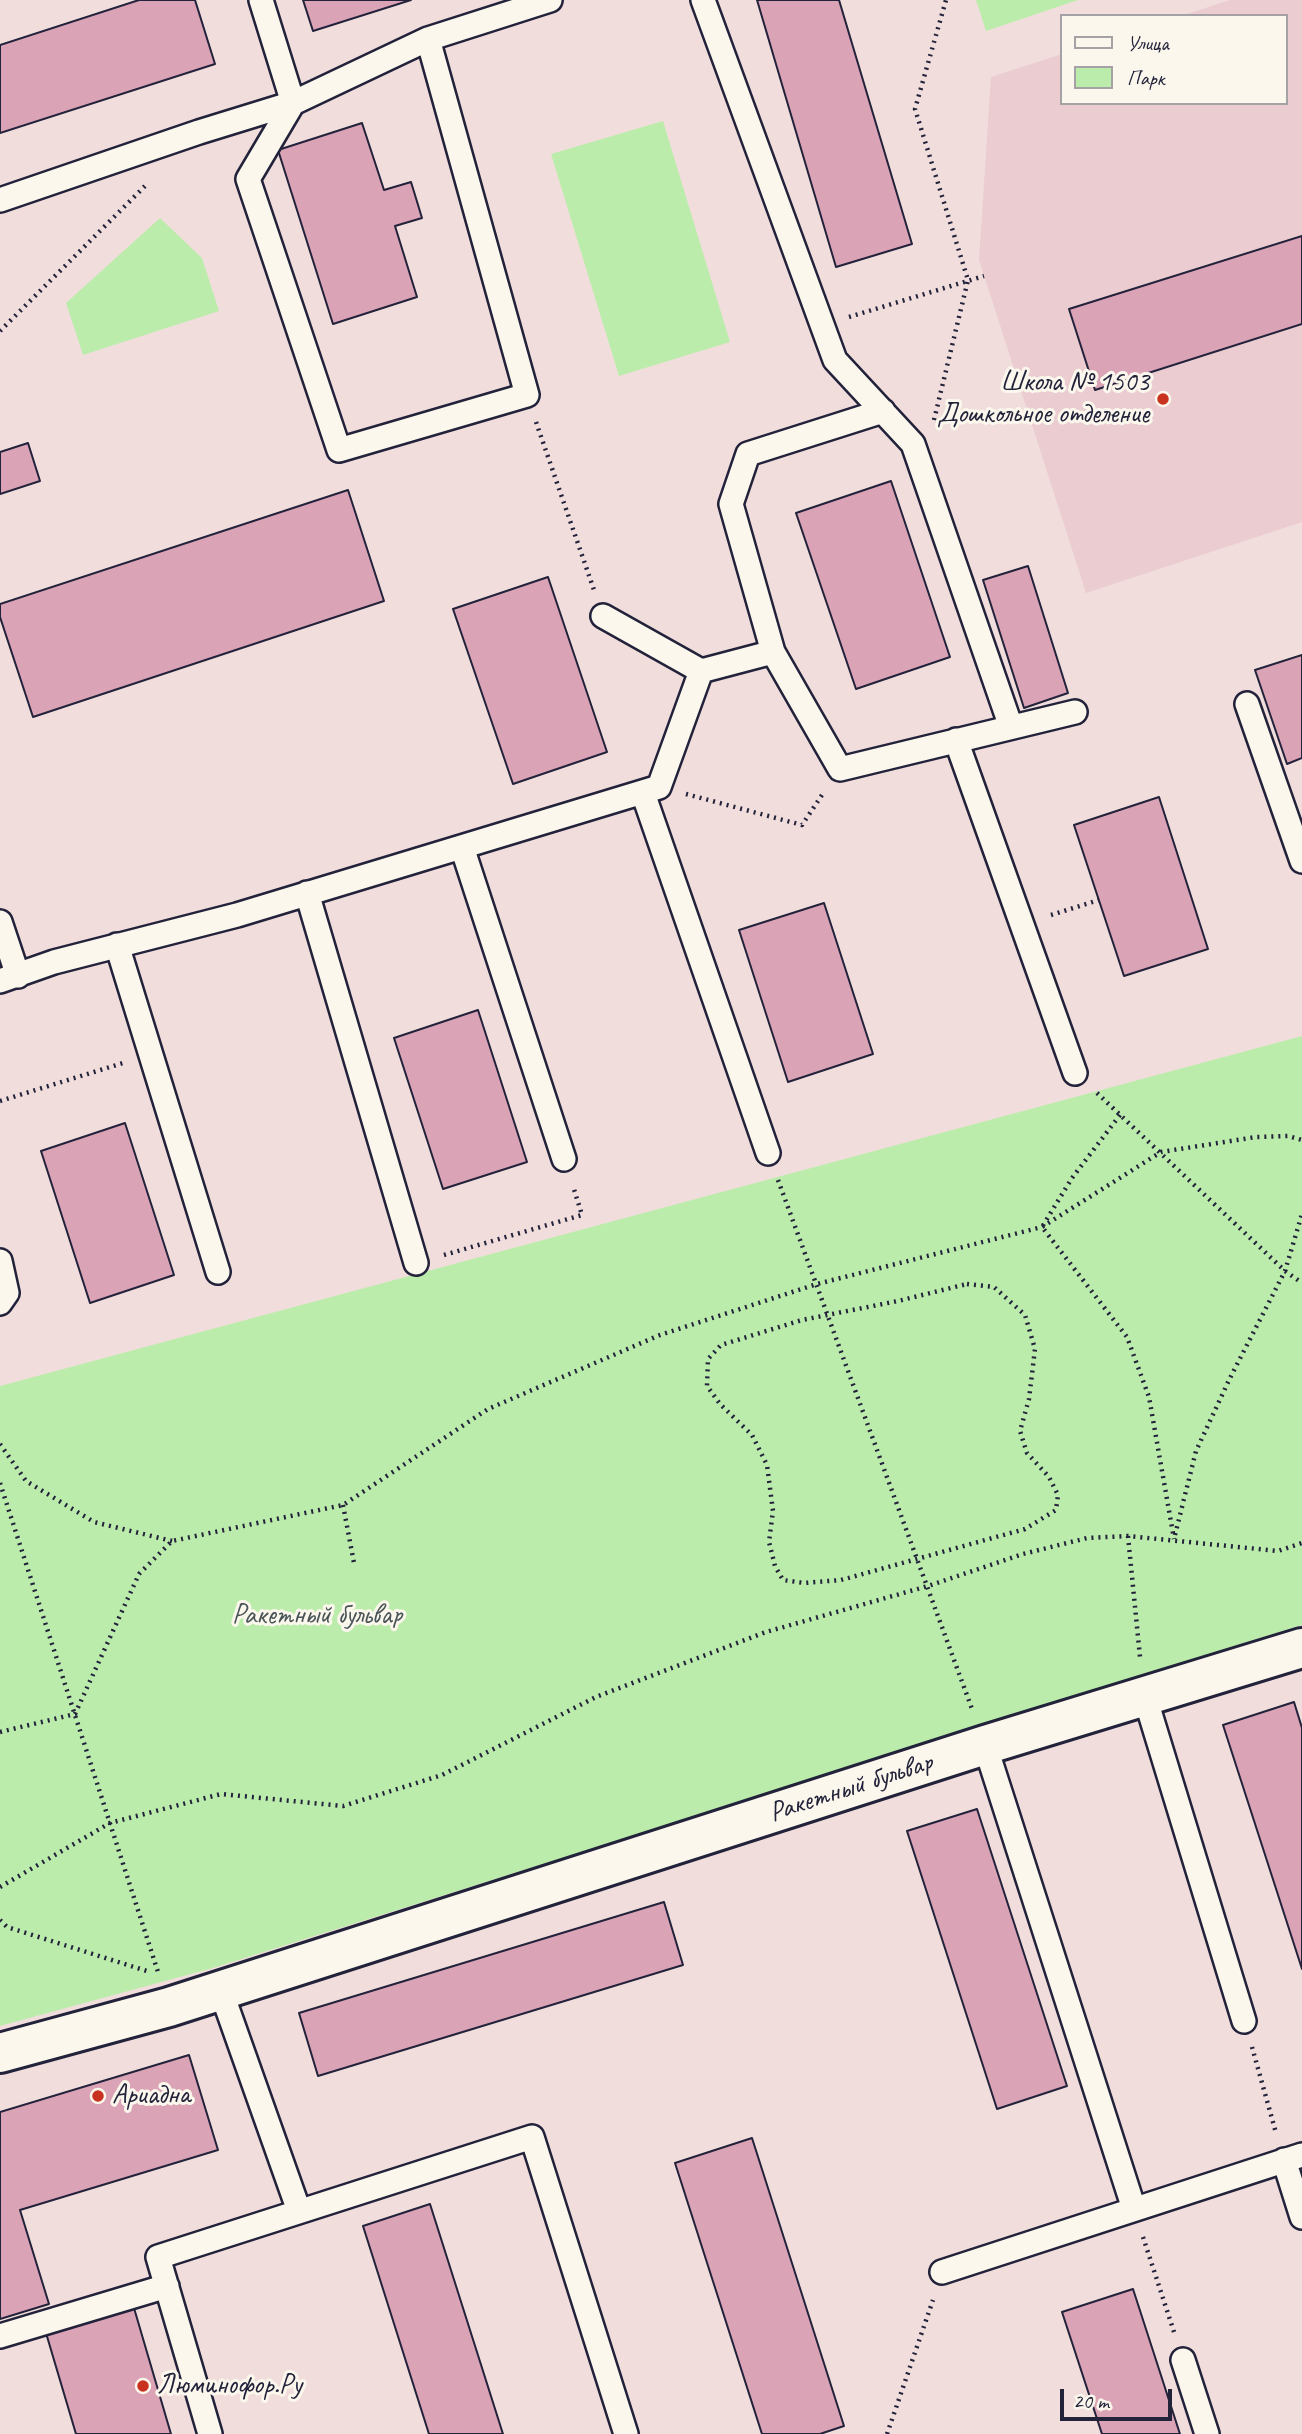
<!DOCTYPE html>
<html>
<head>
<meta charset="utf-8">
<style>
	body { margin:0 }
	#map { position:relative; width:1302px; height:2434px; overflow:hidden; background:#f1dedc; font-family:Caveat,sans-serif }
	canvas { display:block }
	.legend { position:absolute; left:1060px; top:14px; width:228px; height:91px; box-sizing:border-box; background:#fbf7ec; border:2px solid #a4a2a5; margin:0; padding:9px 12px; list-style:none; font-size:21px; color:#22223b }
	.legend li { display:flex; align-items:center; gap:14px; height:35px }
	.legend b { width:35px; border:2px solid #a4a2a5 }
	.scale { position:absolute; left:1060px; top:2389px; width:112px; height:32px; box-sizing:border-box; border:4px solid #22223b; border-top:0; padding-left:9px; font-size:21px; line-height:24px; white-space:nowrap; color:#22223b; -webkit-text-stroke:5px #fbf7ec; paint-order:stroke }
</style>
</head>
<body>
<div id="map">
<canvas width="1302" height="2434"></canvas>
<ul class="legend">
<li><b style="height:9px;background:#fbf7ec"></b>Улица</li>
<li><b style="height:19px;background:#bcecab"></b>Парк</li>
</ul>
<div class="scale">20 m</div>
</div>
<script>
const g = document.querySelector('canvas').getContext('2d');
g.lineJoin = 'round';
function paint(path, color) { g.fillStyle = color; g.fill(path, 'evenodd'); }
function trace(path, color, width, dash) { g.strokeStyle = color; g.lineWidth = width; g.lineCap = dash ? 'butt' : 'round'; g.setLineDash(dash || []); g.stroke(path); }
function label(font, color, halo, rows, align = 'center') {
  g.font = font + ' Caveat,sans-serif'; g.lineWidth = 6; g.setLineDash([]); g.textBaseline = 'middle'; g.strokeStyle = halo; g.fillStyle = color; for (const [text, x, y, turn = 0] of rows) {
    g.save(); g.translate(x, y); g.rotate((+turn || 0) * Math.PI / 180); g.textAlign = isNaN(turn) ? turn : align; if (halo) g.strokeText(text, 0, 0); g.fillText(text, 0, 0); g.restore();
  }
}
const built = new Path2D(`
	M 1230,0 L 1302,0 L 1302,522 L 1086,593 L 979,260 L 991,77 L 1062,54 L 1062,103 L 1286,103 L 1286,16 L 1181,16 Z`);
const green = new Path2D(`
	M 976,0 L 1078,0 L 986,31 Z
	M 663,121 L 730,342 L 619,376 L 551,154 Z
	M 160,218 L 202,258 L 219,311 L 83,355 L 66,303 Z
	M 1302,1036 L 1302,1625 L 213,1968 L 0,2026 L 0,1386 Z`);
const building = new Path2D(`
	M 139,0 L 195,0 L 215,64 L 0,133 L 0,45 Z
	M 303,0 L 411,0 L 313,31 Z
	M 757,0 L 839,0 L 912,244 L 836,267 Z
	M 362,123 L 384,190 L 411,182 L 415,195 L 422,218 L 395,226 L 417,297 L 333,324 L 278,150 Z
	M 1302,236 L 1302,324 L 1095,390 L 1069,309 Z
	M 28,443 L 40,481 L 0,494 L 0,452 Z
	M 891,481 L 950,657 L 856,689 L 796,513 Z
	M 348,490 L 384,601 L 33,717 L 0,617 L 0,604 Z
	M 1028,566 L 1068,693 L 1024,708 L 983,580 Z
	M 548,577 L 607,752 L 513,784 L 453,609 Z
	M 1302,655 L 1302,758 L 1287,764 L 1255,670 Z
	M 1159,797 L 1208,949 L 1124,976 L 1074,825 Z
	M 824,903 L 873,1054 L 788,1082 L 739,930 Z
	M 478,1010 L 527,1162 L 443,1189 L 394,1038 Z
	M 125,1123 L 174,1275 L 90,1303 L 41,1151 Z
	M 1294,1702 L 1302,1728 L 1302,1969 L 1223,1725 Z
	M 977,1809 L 1067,2086 L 997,2109 L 907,1831 Z
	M 664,1902 L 683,1965 L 318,2076 L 299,2013 Z
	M 189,2055 L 218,2150 L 20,2210 L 49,2304 L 0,2319 L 0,2112 Z
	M 752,2138 L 844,2426 L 820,2434 L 762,2434 L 675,2163 Z
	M 430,2204 L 503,2434 L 429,2434 L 363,2226 Z
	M 1133,2289 L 1180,2434 L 1102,2434 L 1062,2312 Z
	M 134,2308 L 171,2434 L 76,2434 L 46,2333 Z`);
const path = new Path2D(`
	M 849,317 L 984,276
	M 0,331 L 148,183
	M 934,420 L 968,280 L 915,109 L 946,0
	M 536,422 L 594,590
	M 686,794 L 802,825 L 824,792
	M 1051,915 L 1099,900
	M 1097,1093 L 1285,1271 L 1302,1283
	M 0,1101 L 123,1063
	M 1120,1115 L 1072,1178 L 1042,1227 L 1127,1337 L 1149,1397 L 1174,1539
	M 778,1180 L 972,1709
	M 444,1255 L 582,1215 L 573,1186
	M 967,1284 L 994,1287 L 1025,1315 L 1035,1349 L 1029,1399 L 1020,1431 L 1027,1453 L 1049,1477 L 1058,1495 L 1056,1510 L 1025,1529 L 841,1580 L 804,1583 L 783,1580 L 775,1566 L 769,1542 L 773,1511 L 767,1465 L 752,1435 L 720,1404 L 707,1386 L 708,1359 L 721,1345 L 802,1320 L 898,1301 Z
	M 0,1444 L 26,1481 L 94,1522 L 172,1541
	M 0,1483 L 158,1972
	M 343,1505 L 354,1563
	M 1175,1535 L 1196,1451 L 1230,1378 L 1285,1271 L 1302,1214
	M 1128,1536 L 1140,1657
	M 0,1732 L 75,1714 L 139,1574 L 172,1541 L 343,1505 L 488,1409 L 660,1335 L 817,1284 L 1042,1227 L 1161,1152 L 1256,1137 L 1288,1136 L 1302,1140
	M 0,1887 L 110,1823 L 221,1794 L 343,1806 L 442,1775 L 596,1697 L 766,1632 L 928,1586 L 1023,1554 L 1087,1538 L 1128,1536 L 1278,1551 L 1302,1543
	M 0,1920 L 7,1927 L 150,1972
	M 1252,2047 L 1276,2133
	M 1143,2237 L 1174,2332
	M 887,2434 L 933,2300`);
const service = new Path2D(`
	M 261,0 L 293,103 L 428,39 L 550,0
	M 703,0 L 835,360 L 913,444 L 1011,727
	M 0,200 L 199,132 L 293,103 L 248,179 L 339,450 L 527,395 L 428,39
	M 603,616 L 701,671
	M 773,652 L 731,504 L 748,454 L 883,411
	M 1247,704 L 1302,861
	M 956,740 L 1075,1073
	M 643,793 L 768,1153
	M 462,847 L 564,1159
	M 307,893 L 416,1263
	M 0,922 L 18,976
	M 117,945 L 218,1272
	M 0,981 L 54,962 L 237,915 L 659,787 L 701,671 L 773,652 L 840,769 L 1075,712
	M 0,1261 L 7,1293 L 0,1303
	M 1145,1697 L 1244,2021
	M 985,1745 L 1134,2209
	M 221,1991 L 299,2211
	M 1284,2160 L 1302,2217
	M 942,2272 L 1302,2155
	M 0,2336 L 167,2286
	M 1183,2360 L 1207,2434
	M 210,2434 L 158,2257 L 532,2137 L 626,2434`);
const minor = new Path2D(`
	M 0,2053 L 169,2007 L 985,1745 L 1302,1648`);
const markers = [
	[1163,399,7,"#c8321e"],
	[98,2096,7,"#c8321e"],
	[143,2386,7,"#c8321e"]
];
const poiNames = [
	["Школа № 1503",1149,383,"right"],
	["Дошкольное отделение",1149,415,"right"],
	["Ариадна",112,2096],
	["Люминофор.Ру",157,2386]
];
const parkNames = [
	["Ракетный бульвар",317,1616]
];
const streetNames = [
	["Ракетный бульвар",851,1788,-18]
];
paint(built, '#eaccd1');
paint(green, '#bcecab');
paint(building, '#dba3b6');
trace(building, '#22223b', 2);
trace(service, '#22223b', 28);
trace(minor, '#22223b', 44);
trace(path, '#22223b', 4.5, [2, 5]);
trace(service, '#fbf7ec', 23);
trace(minor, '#fbf7ec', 38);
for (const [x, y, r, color] of markers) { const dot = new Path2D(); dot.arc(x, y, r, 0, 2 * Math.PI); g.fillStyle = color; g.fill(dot); trace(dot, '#fbf7ec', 2.5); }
label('28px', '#22223b', '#fbf7ec', poiNames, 'left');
label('28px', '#485457', '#fbf7ec', parkNames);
label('28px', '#22223b', '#fbf7ec', streetNames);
</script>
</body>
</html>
